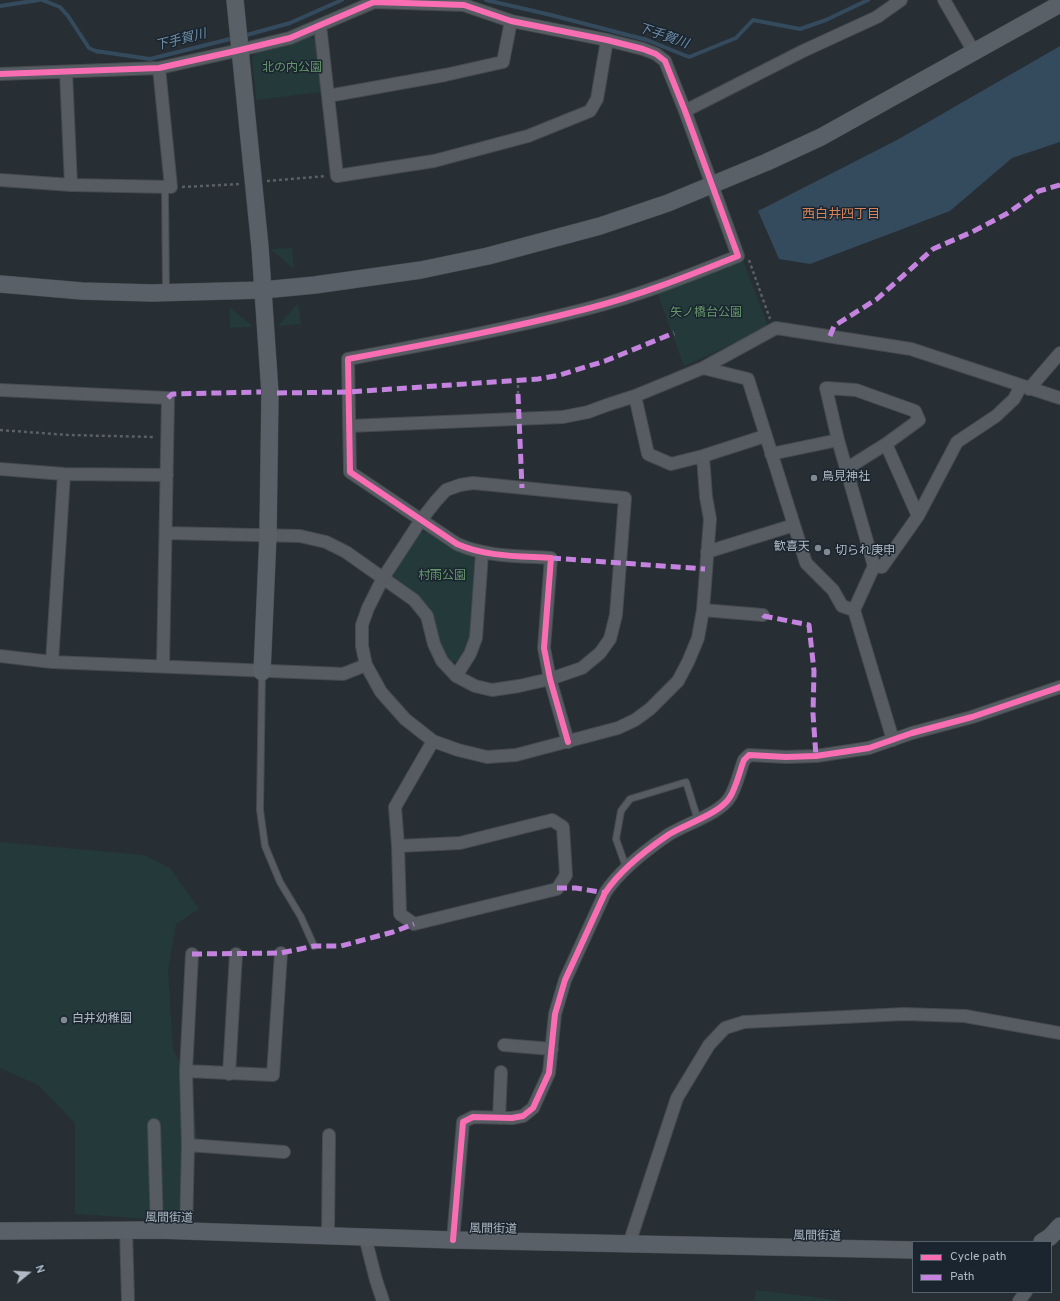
<!DOCTYPE html>
<html>
<head>
<meta charset="utf-8">
<style>
	body { margin:0 }
	#map { position:relative; width:1060px; height:1301px; overflow:hidden; background:#272e34; font-family:Overpass,sans-serif }
	canvas { display:block }
	.legend { position:absolute; left:912px; top:1241px; width:140px; height:52px; box-sizing:border-box; background:#1a252f; border:1px solid #56616b; margin:0; padding:5px 7px; list-style:none; font-size:12px; color:#b0bbc6 }
	.legend li { display:flex; align-items:center; gap:8px; height:20px }
	.legend b { width:20px; border:1px solid #56616b }
	.north { position:absolute; left:8px; top:1253px; width:40px; height:40px; -webkit-text-stroke:3px #1a252f; paint-order:stroke; rotate:72deg; font-size:11px; font-weight:700; line-height:16px; text-align:center; color:#b0bbc6 }
	.north::after { content:''; display:block; margin:auto; width:14px; height:18px; background:#b0bbc6; clip-path:polygon(50% 0,100% 100%,50% 72%,0 100%) }
</style>
</head>
<body>
<div id="map">
<canvas width="1060" height="1301"></canvas>
<ul class="legend">
<li><b style="height:5px;background:#f96db3"></b>Cycle path</li>
<li><b style="height:5px;background:#c483df"></b>Path</li>
</ul>
<div class="north">N</div>
</div>
<script>
const g = document.querySelector('canvas').getContext('2d');
g.lineJoin = 'round';
function paint(path, color) { g.fillStyle = color; g.fill(path, 'evenodd'); }
function trace(path, color, width, dash) { g.strokeStyle = color; g.lineWidth = width; g.lineCap = dash ? 'butt' : 'round'; g.setLineDash(dash || []); g.stroke(path); }
function label(font, color, halo, rows, align = 'center') {
  g.font = font + ' Overpass,"Noto Sans JP",sans-serif'; g.lineWidth = 3; g.setLineDash([]); g.textBaseline = 'middle'; g.strokeStyle = halo; g.fillStyle = color; for (const [text, x, y, turn = 0] of rows) {
    g.save(); g.translate(x, y); g.rotate((+turn || 0) * Math.PI / 180); g.textAlign = isNaN(turn) ? turn : align; if (halo) g.strokeText(text, 0, 0); g.fillText(text, 0, 0); g.restore();
  }
}
const green = new Path2D(`
	M 308,35 L 316,40 L 322,92 L 256,100 L 252,58 L 258,50 Z
	M 292,248 L 294,269 L 270,249 Z
	M 743,260 L 768,326 L 707,356 L 684,366 L 657,292 Z
	M 298,303 L 301,324 L 278,326 Z
	M 229,307 L 254,327 L 230,328 Z
	M 428,531 L 466,554 L 471,554 L 476,563 L 471,634 L 466,648 L 458,661 L 446,662 L 426,611 L 396,581 L 393,572 L 417,533 Z
	M 0,842 L 144,855 L 170,868 L 199,909 L 176,924 L 168,970 L 173,1049 L 192,1086 L 198,1146 L 179,1221 L 75,1214 L 75,1123 L 38,1085 L 0,1068 Z
	M 756,1290 L 846,1301 L 754,1301 Z`);
const water = new Path2D(`
	M 1060,46 L 1060,142 L 1012,158 L 950,211 L 810,264 L 779,259 L 758,211 L 897,140 Z`);
const stream = new Path2D(`
	M 42,0 L 60,7 L 68,16 L 89,48 L 98,52 L 96,51 L 150,59 L 234,38
	M 486,0 L 551,15 L 647,40 L 689,57 L 736,38 L 753,20 L 800,29 L 826,20 L 868,0
	M 0,6 L 39,0
	M 243,36 L 290,23 L 342,0`);
const path = new Path2D(`
	M 267,181 L 326,176
	M 182,187 L 241,184
	M 749,260 L 770,319
	M 518,394 L 518,382
	M 0,430 L 68,435 L 155,437`);
const lane = new Path2D(`
	M 165,187 L 166,291
	M 262,673 L 260,810 L 265,846 L 280,882 L 301,917 L 314,946
	M 626,867 L 616,839 L 621,811 L 630,799 L 686,782 L 698,820`);
const street = new Path2D(`
	M 944,0 L 974,52
	M 320,25 L 337,176 L 434,161 L 528,136 L 590,111 L 597,99 L 607,40
	M 66,72 L 71,185
	M 0,74 L 159,68 L 240,50 L 290,38 L 374,2 L 464,5 L 511,21 L 607,40 L 643,49 L 656,54 L 665,61 L 685,111 L 738,256 C 688,276 638,296 586,309 C 508,329 428,344 348,359 L 350,472 L 457,544 C 486,557 520,556 551,558 L 544,648 L 550,679 L 568,742
	M 328,96 L 445,75 L 503,62 L 511,21
	M 685,111 L 803,51 L 877,17 L 901,0
	M 0,180 L 71,185 L 171,187 L 159,68
	M 703,368 L 748,379 L 806,563 L 833,590 L 842,606 L 854,610
	M 1029,389 L 1060,353
	M 0,390 L 168,398 L 163,666
	M 635,396 L 648,454 L 671,464 L 703,456 L 765,436
	M 349,426 L 563,417 L 588,412 L 607,405 L 635,396 L 703,368 L 776,328 L 911,349 L 1060,398
	M 838,440 L 826,388 L 856,390 L 915,411 L 919,420 L 886,444 L 918,516
	M 771,454 L 838,440 L 874,566 L 854,610 L 893,740
	M 0,469 L 64,474 L 167,475
	M 846,469 L 886,444
	M 166,533 L 300,536 L 326,542 L 346,552 L 414,600 L 427,616 L 434,644 L 442,661 L 456,676 L 475,686 L 492,690 L 519,686 L 550,679 L 582,668 L 600,653 L 610,639 L 616,615 L 625,498 L 473,483 L 460,485 L 446,490 L 436,501 L 421,520 L 383,578 L 368,608 L 362,625 L 362,646 L 366,665 L 381,692 L 405,719 L 433,741 L 458,750 L 487,757 L 516,755 L 618,728 L 635,720 L 650,709 L 678,681 L 688,662 L 698,638 L 703,610 L 710,519 L 706,497 L 703,456
	M 707,552 L 794,525
	M 874,566 L 882,567 L 918,516 L 957,442 L 996,416 L 1014,399 L 1021,386
	M 703,610 L 763,615
	M 0,656 L 52,662 L 343,674 L 366,665
	M 52,662 L 64,474
	M 456,676 L 470,654 L 476,638 L 482,553
	M 552,820 L 563,827 L 566,875 L 557,889 L 414,924 L 400,914 L 398,846 L 460,843 Z
	M 398,846 L 395,807 L 433,741
	M 504,1045 L 552,1049
	M 186,1071 L 273,1075 L 281,953
	M 229,1074 L 236,954
	M 499,1118 L 501,1072
	M 154,1125 L 157,1230
	M 188,1145 L 284,1152
	M 126,1230 L 128,1301
	M 186,1231 L 188,1145 L 186,1071 L 192,954
	M 328,1235 L 329,1135
	M 365,1237 L 376,1280 L 383,1301
	M 453,1240 L 463,1122 L 473,1117 L 512,1118 L 523,1116 L 533,1108 L 549,1073 L 555,1014 L 565,980 L 605,893 C 620,870 646,850 668,835 C 685,824 720,814 730,797 C 736,788 740,770 744,760 L 749,755 L 786,757 L 816,756 L 869,748 L 912,733 L 972,717 L 1060,687
	M 629,1244 L 677,1098 L 709,1045 L 725,1028 L 744,1022 L 904,1014 L 965,1016 L 1060,1033
	M 1019,1301 L 1026,1292`);
const secondary = new Path2D(`
	M 235,0 L 260,247 L 270,393 L 268,535 L 262,672
	M 0,284 L 82,291 L 152,293 L 263,290 L 315,285 L 421,270 L 488,256 L 600,226 L 668,203 L 767,162 L 821,137 L 1060,4
	M 0,1231 L 157,1230 L 453,1240 L 913,1250
	M 1042,1242 L 1050,1237 L 1060,1226`);
const quiet = new Path2D(`
	M 830,336 L 834,326 L 877,299 L 933,249 L 972,232 L 1008,213 L 1039,191 L 1060,185
	M 277,393 L 348,392 L 538,379 L 560,375 L 605,361 L 674,333
	M 518,394 L 522,488
	M 168,398 L 172,394 L 261,392
	M 551,558 L 705,569
	M 763,615 L 764,616 L 809,625 L 814,671 L 813,714 L 816,756
	M 557,888 L 576,888 L 605,893
	M 192,954 L 281,953 L 314,946 L 341,946 L 393,932 L 414,924`);
const cycleway = new Path2D(`
	M 0,74 L 159,68 L 240,50 L 290,38 L 374,2 L 464,5 L 511,21 L 607,40 L 643,49 L 656,54 L 665,61 L 685,111 L 738,256 C 688,276 638,296 586,309 C 508,329 428,344 348,359 L 350,472 L 457,544 C 486,557 520,556 551,558 L 544,648 L 550,679 L 568,742
	M 453,1240 L 463,1122 L 473,1117 L 512,1118 L 523,1116 L 533,1108 L 549,1073 L 555,1014 L 565,980 L 605,893 C 620,870 646,850 668,835 C 685,824 720,814 730,797 C 736,788 740,770 744,760 L 749,755 L 786,757 L 816,756 L 869,748 L 912,733 L 972,717 L 1060,687`);
const markers = [
	[814,478,4,"#808a93"],
	[818,548,4,"#808a93"],
	[827,552,4,"#808a93"],
	[64,1020,4,"#808a93"]
];
const parkNames = [
	["北の内公園",292,69],
	["矢ノ橋台公園",706,314],
	["村雨公園",442,577]
];
const poiNames = [
	["鳥見神社",822,478],
	["歓喜天",810,548,"right"],
	["切られ庚申",835,552],
	["白井幼稚園",72,1020]
];
const streetNames = [
	["風間街道",169,1219,1],
	["風間街道",493,1230,1],
	["風間街道",817,1237,1]
];
const waterNames = [
	["下手賀川",663,37,19],
	["下手賀川",181,41,-14]
];
const neighbourhoodNames = [
	["西白井四丁目",841,215]
];
paint(green, '#24393a');
paint(water, '#344a5d');
trace(stream, '#344a5d', 4);
trace(lane, '#454a4f', 8);
trace(street, '#454a4f', 14);
trace(secondary, '#454a4f', 18);
trace(path, '#5a6065', 2.5, [3, 3]);
trace(lane, '#575c62', 6);
trace(street, '#575c62', 12);
trace(secondary, '#5a6068', 17);
trace(quiet, '#c483df', 5, [10, 5]);
trace(cycleway, '#f96db3', 6);
for (const [x, y, r, color] of markers) { const dot = new Path2D(); dot.arc(x, y, r, 0, 2 * Math.PI); g.fillStyle = color; g.fill(dot); trace(dot, '#1a252f', 1.5); }
label('12px', '#66986c', '#1a252f', parkNames);
label('12px', '#b0bbc6', '#1a252f', poiNames, 'left');
label('12px', '#b0bbc6', '#1a252f', streetNames);
label('italic 13px', '#7090aa', '#1a252f', waterNames);
label('13px', '#d5835c', '#1a252f', neighbourhoodNames);
</script>
</body>
</html>
